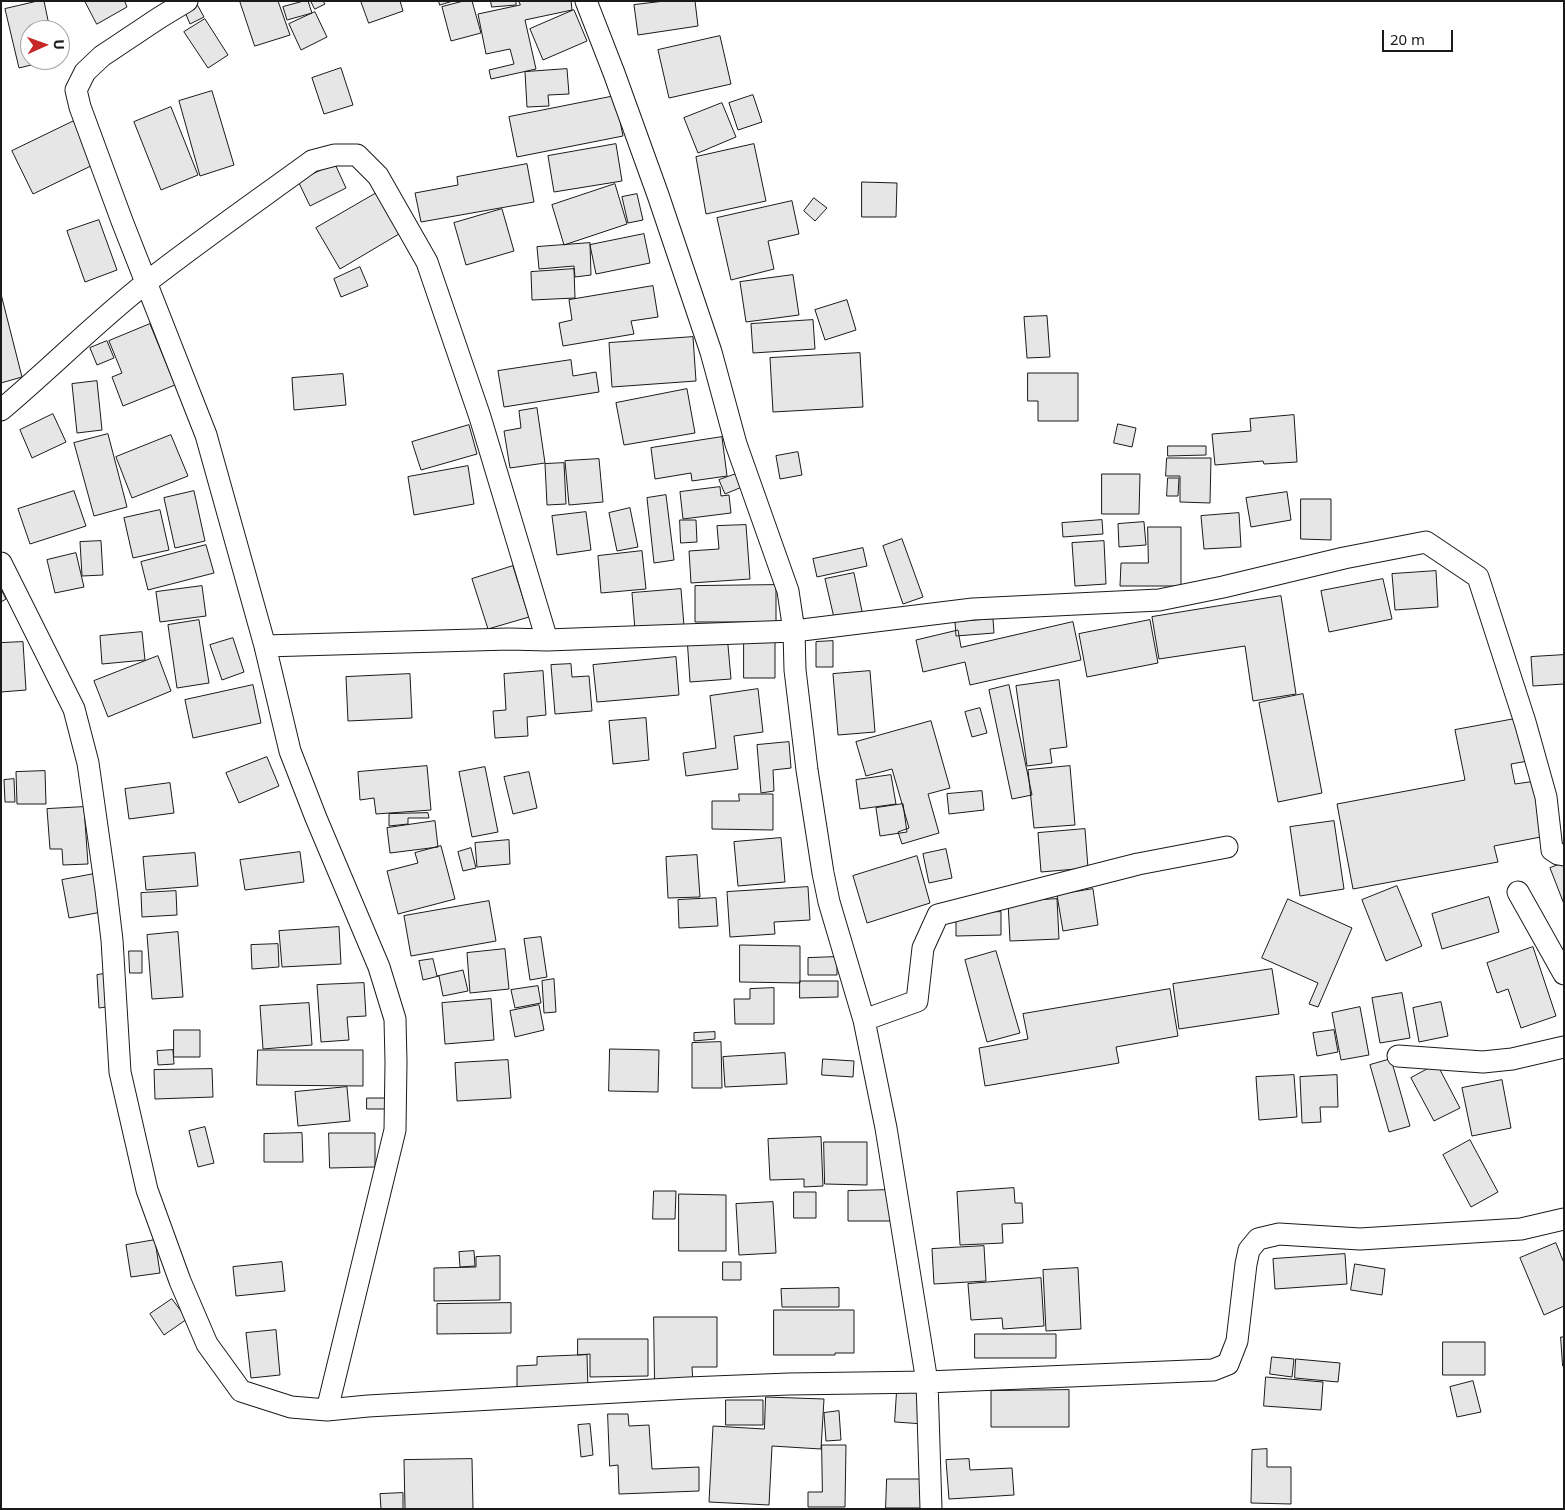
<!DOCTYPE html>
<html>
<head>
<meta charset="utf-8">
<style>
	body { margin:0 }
	#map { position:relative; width:1565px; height:1510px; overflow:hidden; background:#fff; font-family:"Noto Sans",sans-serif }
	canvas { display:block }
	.frame { position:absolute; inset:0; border:2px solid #1a1a1a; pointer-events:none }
	.north { position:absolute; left:20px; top:20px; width:50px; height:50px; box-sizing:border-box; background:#fff; border:1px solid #a3a3a3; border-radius:50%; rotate:88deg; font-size:14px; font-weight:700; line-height:20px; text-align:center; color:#1a1a1a }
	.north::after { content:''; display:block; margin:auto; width:18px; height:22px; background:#c62828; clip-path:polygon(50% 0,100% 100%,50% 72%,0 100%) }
	.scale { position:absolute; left:1382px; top:30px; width:71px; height:22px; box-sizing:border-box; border:2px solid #1a1a1a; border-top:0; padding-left:6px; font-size:15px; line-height:18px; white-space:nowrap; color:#1a1a1a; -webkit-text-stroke:4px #fff; paint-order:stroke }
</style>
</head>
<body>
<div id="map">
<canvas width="1565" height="1510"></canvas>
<div class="frame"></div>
<div class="north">U</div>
<div class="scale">20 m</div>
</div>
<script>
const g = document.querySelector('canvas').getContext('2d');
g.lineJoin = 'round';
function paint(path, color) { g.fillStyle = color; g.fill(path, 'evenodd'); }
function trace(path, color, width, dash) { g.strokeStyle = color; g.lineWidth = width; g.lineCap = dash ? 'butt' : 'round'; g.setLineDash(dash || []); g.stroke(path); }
const building = new Path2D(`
	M 38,1 L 44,1 L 50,30 L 30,30 L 30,60 L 51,60 L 19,68 L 5,9 Z
	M 85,1 L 126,1 L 125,2 L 127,7 L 97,24 Z
	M 240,1 L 278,1 L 290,35 L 255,46 Z
	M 304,1 L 308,1 L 312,13 L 287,20 L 283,7 Z
	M 311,1 L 323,1 L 325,4 L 315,9 Z
	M 361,1 L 400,1 L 403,11 L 369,23 Z
	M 439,1 L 453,1 L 440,5 Z
	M 464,1 L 472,1 L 481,33 L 451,41 L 442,7 Z
	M 491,1 L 516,1 L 516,5 L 492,7 Z
	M 519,1 L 571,1 L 572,10 L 525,20 L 536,69 L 491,79 L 489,70 L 514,64 L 510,49 L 486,54 L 478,14 L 520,5 Z
	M 665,1 L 695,1 L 698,26 L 638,35 L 634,5 Z
	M 198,6 L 204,17 L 190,24 L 185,12 Z
	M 574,10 L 587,41 L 543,60 L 530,29 Z
	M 315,12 L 327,37 L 301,50 L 289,24 Z
	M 205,19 L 228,55 L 208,68 L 184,32 Z
	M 720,36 L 731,84 L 669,98 L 658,50 Z
	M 341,68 L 353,105 L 324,114 L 312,78 Z
	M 567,69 L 569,94 L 548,95 L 549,106 L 527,107 L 525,72 Z
	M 212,91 L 234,165 L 200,176 L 179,101 Z
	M 753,95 L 762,122 L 738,130 L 729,103 Z
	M 615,96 L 623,136 L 517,157 L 509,117 Z
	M 722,103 L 736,137 L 698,153 L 684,118 Z
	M 171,107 L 198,175 L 161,190 L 134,122 Z
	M 74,121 L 95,164 L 33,194 L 12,151 Z
	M 616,144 L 622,181 L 554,192 L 548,156 Z
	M 754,144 L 766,201 L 706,214 L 696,157 Z
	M 335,164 L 346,188 L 310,206 L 298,181 Z
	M 527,164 L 534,202 L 421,222 L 415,193 L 458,185 L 457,177 Z
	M 862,182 L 897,183 L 896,217 L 862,217 Z
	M 615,184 L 627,224 L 564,245 L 552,205 Z
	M 380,191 L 404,231 L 340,269 L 316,228 Z
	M 637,194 L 643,220 L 628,223 L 622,197 Z
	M 814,198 L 827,208 L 815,221 L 804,211 Z
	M 792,201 L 799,234 L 768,241 L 774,269 L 731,280 L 717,218 Z
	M 502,209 L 514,251 L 466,265 L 454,223 Z
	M 99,220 L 117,270 L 85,282 L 67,231 Z
	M 644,234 L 650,263 L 596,274 L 590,245 Z
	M 590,243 L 591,275 L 575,277 L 574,266 L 539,269 L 537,247 Z
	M 360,267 L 368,286 L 341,297 L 334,279 Z
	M 574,269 L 575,298 L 532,300 L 531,272 Z
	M 793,275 L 799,315 L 746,322 L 740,282 Z
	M 653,286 L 658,317 L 631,321 L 634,334 L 563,346 L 559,323 L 572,320 L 569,300 Z
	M 1,294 L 22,377 L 1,383 Z
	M 847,300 L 856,330 L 825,340 L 815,310 Z
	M 1047,316 L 1050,357 L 1027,358 L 1024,317 Z
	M 813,320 L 815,349 L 753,353 L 751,324 Z
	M 150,324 L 175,385 L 123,406 L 112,377 L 122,373 L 109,341 Z
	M 693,337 L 696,381 L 612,387 L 609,343 Z
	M 107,341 L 114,358 L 97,365 L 90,348 Z
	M 860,353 L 863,407 L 773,412 L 770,358 Z
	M 571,360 L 573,376 L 596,372 L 599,392 L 504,407 L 498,371 Z
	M 1028,373 L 1078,373 L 1078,421 L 1038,421 L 1038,401 L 1028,401 Z
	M 343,374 L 346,405 L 294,410 L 292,378 Z
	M 97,381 L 102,430 L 77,433 L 72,384 Z
	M 687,389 L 695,433 L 624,445 L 616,403 Z
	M 537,408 L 545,463 L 510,468 L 504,431 L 521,428 L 519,411 Z
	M 53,414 L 66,442 L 32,458 L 20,430 Z
	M 1294,415 L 1297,462 L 1264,464 L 1263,461 L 1215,465 L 1212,434 L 1251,431 L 1250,419 Z
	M 1118,424 L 1136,428 L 1132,447 L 1114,443 Z
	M 469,425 L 477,454 L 421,470 L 412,442 Z
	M 108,434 L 127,507 L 94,516 L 74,443 Z
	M 171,435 L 188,476 L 132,498 L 116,457 Z
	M 722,437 L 727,476 L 692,481 L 691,473 L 655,479 L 651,448 Z
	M 1168,446 L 1206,446 L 1206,455 L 1168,456 Z
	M 798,452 L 802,475 L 780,479 L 776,456 Z
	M 1167,458 L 1211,458 L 1210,503 L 1180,502 L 1180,476 L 1166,476 Z
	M 599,459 L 603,502 L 569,505 L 565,461 Z
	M 564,463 L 566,504 L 547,505 L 545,464 Z
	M 468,466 L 474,504 L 414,515 L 408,477 Z
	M 736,474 L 742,487 L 725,494 L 719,480 Z
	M 1102,474 L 1140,474 L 1139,514 L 1102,514 Z
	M 1168,478 L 1179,478 L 1178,496 L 1167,496 Z
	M 720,487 L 721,496 L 729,495 L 731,513 L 683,519 L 680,492 Z
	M 74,491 L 86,526 L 30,544 L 18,509 Z
	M 194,491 L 205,541 L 175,548 L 164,498 Z
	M 1287,492 L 1291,520 L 1251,527 L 1246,498 Z
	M 666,495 L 674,560 L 654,563 L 647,498 Z
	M 1301,499 L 1331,499 L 1331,540 L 1301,539 Z
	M 630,508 L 638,547 L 617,551 L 609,513 Z
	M 160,510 L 169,550 L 133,558 L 124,518 Z
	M 586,512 L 591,550 L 557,555 L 552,516 Z
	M 1239,513 L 1241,547 L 1204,549 L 1201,516 Z
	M 680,520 L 696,520 L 697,542 L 681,543 Z
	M 1102,520 L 1103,534 L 1063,537 L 1062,523 Z
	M 1144,522 L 1146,545 L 1119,547 L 1118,524 Z
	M 746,525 L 750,579 L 691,583 L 689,551 L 719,549 L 717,526 Z
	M 1148,527 L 1181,527 L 1181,586 L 1120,586 L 1121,563 L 1148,563 Z
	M 902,539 L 923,597 L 903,604 L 883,546 Z
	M 101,541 L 103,575 L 82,576 L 80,542 Z
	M 1104,541 L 1106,584 L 1075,586 L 1072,543 Z
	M 206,545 L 214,573 L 148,590 L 141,562 Z
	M 863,548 L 867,566 L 817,577 L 813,559 Z
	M 642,551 L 646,589 L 601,593 L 598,556 Z
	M 76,553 L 84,587 L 55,593 L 47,560 Z
	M 513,566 L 529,617 L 488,629 L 472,579 Z
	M 1436,571 L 1438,607 L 1395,610 L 1392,574 Z
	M 854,573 L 863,616 L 835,622 L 825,579 Z
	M 1383,579 L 1392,619 L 1329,632 L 1321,591 Z
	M 776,585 L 776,622 L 695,622 L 695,586 Z
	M 202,586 L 206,616 L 160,622 L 156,592 Z
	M 1,589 L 6,599 L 1,602 Z
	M 681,589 L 684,626 L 635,630 L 632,593 Z
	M 1281,596 L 1296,694 L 1253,701 L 1245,646 L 1159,659 L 1152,617 Z
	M 993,619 L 994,633 L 956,636 L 955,622 Z
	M 199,620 L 209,683 L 177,688 L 168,625 Z
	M 1150,620 L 1158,663 L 1087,677 L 1079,634 Z
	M 1073,622 L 1081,660 L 970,685 L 965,662 L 923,672 L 916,640 L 958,630 L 961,647 Z
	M 142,632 L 145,660 L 102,664 L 100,636 Z
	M 727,634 L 731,679 L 690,682 L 687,637 Z
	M 233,638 L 244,672 L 222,680 L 210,645 Z
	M 744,638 L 775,638 L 775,678 L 744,678 Z
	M 833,641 L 833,667 L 816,667 L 816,642 Z
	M 23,642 L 26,690 L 1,692 L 1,643 Z
	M 1564,655 L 1564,684 L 1533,686 L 1531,657 Z
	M 158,656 L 171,691 L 108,717 L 94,681 Z
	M 676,657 L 679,695 L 597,702 L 593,665 Z
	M 571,664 L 572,677 L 589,676 L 592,711 L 555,714 L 551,665 Z
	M 543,671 L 546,715 L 527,717 L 528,736 L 495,738 L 493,711 L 506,710 L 504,674 Z
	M 870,671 L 875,732 L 838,735 L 833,674 Z
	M 410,674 L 412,718 L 348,721 L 346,677 Z
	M 1059,680 L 1067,747 L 1050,749 L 1052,763 L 1027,766 L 1016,686 Z
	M 253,685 L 261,723 L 193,738 L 185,700 Z
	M 1009,685 L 1032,795 L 1012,799 L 989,690 Z
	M 758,689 L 763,732 L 734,736 L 738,769 L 686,776 L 683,753 L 716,748 L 710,696 Z
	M 1303,694 L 1322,793 L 1278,802 L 1259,703 Z
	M 980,708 L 987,733 L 972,737 L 965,712 Z
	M 646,718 L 649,760 L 613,764 L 609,721 Z
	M 1520,718 L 1528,761 L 1511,764 L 1515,784 L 1536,781 L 1546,836 L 1494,846 L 1498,862 L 1353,889 L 1337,804 L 1465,780 L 1455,730 Z
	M 931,721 L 950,788 L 928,794 L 939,833 L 902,844 L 898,832 L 909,828 L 892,769 L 866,776 L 856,742 Z
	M 789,742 L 791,768 L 773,770 L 774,791 L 761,793 L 757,745 Z
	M 267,757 L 279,786 L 239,803 L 226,773 Z
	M 427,766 L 431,810 L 376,814 L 374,798 L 360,800 L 358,772 Z
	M 1070,766 L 1075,825 L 1034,828 L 1028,770 Z
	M 485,767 L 498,832 L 472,837 L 459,772 Z
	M 45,771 L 46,804 L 17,804 L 16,772 Z
	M 529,772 L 537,808 L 513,814 L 504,777 Z
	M 891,775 L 896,804 L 860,809 L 856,780 Z
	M 14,779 L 15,802 L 5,802 L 4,780 Z
	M 170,783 L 174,813 L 129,819 L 125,789 Z
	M 982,791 L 984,810 L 949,814 L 947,794 Z
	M 739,794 L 773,794 L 773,830 L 712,829 L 712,801 L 739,801 Z
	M 903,804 L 907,832 L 880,836 L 876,808 Z
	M 84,807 L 88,864 L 63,865 L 62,849 L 50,849 L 47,809 Z
	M 428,813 L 429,818 L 408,818 L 408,824 L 389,826 L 389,814 Z
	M 435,821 L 438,847 L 390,853 L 387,828 Z
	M 1334,821 L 1344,889 L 1300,896 L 1290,827 Z
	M 1085,829 L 1088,868 L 1041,872 L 1038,833 Z
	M 781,838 L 785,882 L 738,886 L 734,842 Z
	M 509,840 L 510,864 L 477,867 L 475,843 Z
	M 441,846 L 455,899 L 398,914 L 387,871 L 418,863 L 415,853 Z
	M 471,848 L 476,868 L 463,871 L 458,852 Z
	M 946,849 L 952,878 L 929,883 L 923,854 Z
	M 300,852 L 304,882 L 245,890 L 240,860 Z
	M 195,853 L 198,886 L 146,890 L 143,857 Z
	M 697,855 L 700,897 L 668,898 L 666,857 Z
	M 917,856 L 930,903 L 867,923 L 853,876 Z
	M 1564,863 L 1564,904 L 1550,868 Z
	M 94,874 L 102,912 L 69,918 L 62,880 Z
	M 1397,886 L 1422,946 L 1386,961 L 1362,900 Z
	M 808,887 L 810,920 L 774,922 L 775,934 L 730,937 L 727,892 Z
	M 1093,889 L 1098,925 L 1063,931 L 1057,895 Z
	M 176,891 L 177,915 L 142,917 L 141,893 Z
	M 1489,897 L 1499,932 L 1442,949 L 1432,914 Z
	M 716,898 L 718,926 L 679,928 L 678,900 Z
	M 1057,899 L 1059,939 L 1010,941 L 1008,902 Z
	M 1288,899 L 1352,928 L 1318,1007 L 1309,1004 L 1318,983 L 1262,958 Z
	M 489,901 L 496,941 L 411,956 L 404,916 Z
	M 1001,912 L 1001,935 L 956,936 L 956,913 Z
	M 339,927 L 341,964 L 282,967 L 279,931 Z
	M 178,932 L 183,997 L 152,999 L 147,935 Z
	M 541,937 L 547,977 L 530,980 L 524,939 Z
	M 278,944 L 279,967 L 252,969 L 251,945 Z
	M 740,945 L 800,946 L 800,983 L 740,982 Z
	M 1533,947 L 1556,1016 L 1521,1028 L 1508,989 L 1497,993 L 1487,963 Z
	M 505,949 L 509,989 L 470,993 L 467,953 Z
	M 129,951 L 142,951 L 142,973 L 130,973 Z
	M 996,951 L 1020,1033 L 987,1042 L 965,960 Z
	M 837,957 L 837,975 L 808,975 L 808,958 Z
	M 433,959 L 437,976 L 463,970 L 468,991 L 443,996 L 439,976 L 423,980 L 419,961 Z
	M 1272,969 L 1279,1014 L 1179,1029 L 1173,984 Z
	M 111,973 L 114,1006 L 99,1008 L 97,975 Z
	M 554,979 L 556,1012 L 544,1013 L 542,981 Z
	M 800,981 L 838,981 L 838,997 L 800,998 Z
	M 364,983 L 366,1016 L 347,1017 L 349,1040 L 321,1042 L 317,985 Z
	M 538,986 L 541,1003 L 515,1008 L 511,990 Z
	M 774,988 L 774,1024 L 735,1024 L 734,999 L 750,999 L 750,989 Z
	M 1170,989 L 1178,1036 L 1116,1047 L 1119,1063 L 985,1086 L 979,1048 L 1028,1039 L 1023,1014 Z
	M 1402,993 L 1410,1038 L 1380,1043 L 1372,998 Z
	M 491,999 L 494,1040 L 445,1044 L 442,1003 Z
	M 1441,1002 L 1448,1036 L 1419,1042 L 1413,1008 Z
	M 309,1003 L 312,1045 L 263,1049 L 260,1006 Z
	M 539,1005 L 544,1030 L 515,1037 L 510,1011 Z
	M 1360,1007 L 1369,1055 L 1341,1060 L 1332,1013 Z
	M 174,1030 L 200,1030 L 200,1057 L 174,1057 Z
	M 1334,1030 L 1338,1052 L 1317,1056 L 1313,1033 Z
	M 715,1032 L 715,1039 L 694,1041 L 694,1033 Z
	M 721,1042 L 722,1088 L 692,1088 L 692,1043 Z
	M 610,1049 L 659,1050 L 658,1092 L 609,1091 Z
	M 173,1050 L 174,1064 L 158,1065 L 157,1051 Z
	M 258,1050 L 363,1050 L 363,1086 L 257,1085 Z
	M 785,1053 L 787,1084 L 725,1087 L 723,1057 Z
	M 823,1059 L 854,1061 L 853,1077 L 822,1075 Z
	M 1391,1059 L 1410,1126 L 1389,1132 L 1370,1065 Z
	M 508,1060 L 511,1098 L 457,1101 L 455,1063 Z
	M 1437,1064 L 1460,1108 L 1434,1121 L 1411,1078 Z
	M 212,1069 L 213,1097 L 155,1099 L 154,1070 Z
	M 1294,1075 L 1297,1117 L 1259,1120 L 1256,1077 Z
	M 1337,1075 L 1338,1107 L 1320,1107 L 1321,1122 L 1302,1123 L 1300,1077 Z
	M 1502,1080 L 1511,1128 L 1472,1136 L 1462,1088 Z
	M 347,1087 L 350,1121 L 298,1126 L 295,1092 Z
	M 367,1098 L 389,1098 L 389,1109 L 367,1109 Z
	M 205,1127 L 214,1163 L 198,1167 L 189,1131 Z
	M 302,1133 L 303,1162 L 264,1162 L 264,1134 Z
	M 329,1133 L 375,1133 L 375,1167 L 330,1168 Z
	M 821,1137 L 823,1186 L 804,1187 L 804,1179 L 770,1180 L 768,1139 Z
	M 1470,1140 L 1498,1192 L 1471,1207 L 1443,1155 Z
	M 824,1142 L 867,1142 L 867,1185 L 825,1184 Z
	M 1014,1188 L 1015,1203 L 1022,1203 L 1023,1223 L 1002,1224 L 1003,1243 L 960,1245 L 957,1192 Z
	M 890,1190 L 890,1221 L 848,1221 L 848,1191 Z
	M 654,1191 L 676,1191 L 675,1219 L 653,1219 Z
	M 794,1192 L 816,1192 L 816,1218 L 794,1218 Z
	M 679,1194 L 726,1195 L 726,1251 L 679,1251 Z
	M 773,1202 L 776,1253 L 739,1255 L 736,1204 Z
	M 155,1240 L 160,1273 L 131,1277 L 126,1245 Z
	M 1556,1243 L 1564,1263 L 1564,1306 L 1544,1315 L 1520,1258 Z
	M 984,1246 L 986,1281 L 934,1284 L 932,1249 Z
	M 474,1251 L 475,1266 L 460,1267 L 459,1252 Z
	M 1345,1254 L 1347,1284 L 1275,1289 L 1273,1259 Z
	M 500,1256 L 500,1300 L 434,1301 L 434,1268 L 476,1267 L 476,1257 Z
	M 282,1262 L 285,1291 L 236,1296 L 233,1267 Z
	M 723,1262 L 741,1262 L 741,1280 L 723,1280 Z
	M 1355,1264 L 1385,1269 L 1382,1295 L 1351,1290 Z
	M 1078,1268 L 1081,1329 L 1046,1331 L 1043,1270 Z
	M 1041,1278 L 1044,1326 L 1003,1329 L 1002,1318 L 971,1320 L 968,1284 Z
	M 839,1288 L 839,1307 L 782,1307 L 781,1289 Z
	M 172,1299 L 187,1319 L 164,1335 L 150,1314 Z
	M 511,1303 L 511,1333 L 437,1334 L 437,1304 Z
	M 774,1310 L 854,1310 L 854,1353 L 835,1353 L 835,1355 L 774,1355 Z
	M 654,1317 L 717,1317 L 717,1367 L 692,1367 L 693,1384 L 655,1385 Z
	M 276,1330 L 280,1375 L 251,1378 L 246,1333 Z
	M 975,1334 L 1056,1334 L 1056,1358 L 975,1358 Z
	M 1561,1337 L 1564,1337 L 1564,1366 L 1563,1366 Z
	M 578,1339 L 648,1339 L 648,1376 L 590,1377 L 590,1354 L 578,1355 Z
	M 1443,1342 L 1485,1342 L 1485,1375 L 1443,1375 Z
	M 587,1355 L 588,1391 L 517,1393 L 517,1366 L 537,1365 L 537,1357 Z
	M 1272,1357 L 1294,1359 L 1292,1377 L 1270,1374 Z
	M 1296,1359 L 1340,1363 L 1338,1382 L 1295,1378 Z
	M 1266,1377 L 1323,1382 L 1321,1410 L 1264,1406 Z
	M 1473,1381 L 1481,1412 L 1457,1417 L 1450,1387 Z
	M 1069,1390 L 1069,1427 L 991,1427 L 991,1391 Z
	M 897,1391 L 926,1393 L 924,1424 L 895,1422 Z
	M 766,1397 L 824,1399 L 821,1449 L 772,1446 L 769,1505 L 709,1502 L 713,1426 L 764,1429 Z
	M 726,1400 L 763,1400 L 763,1425 L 726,1425 Z
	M 839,1411 L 841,1440 L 826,1441 L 824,1413 Z
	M 608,1414 L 628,1414 L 629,1426 L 649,1425 L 652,1469 L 699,1467 L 699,1491 L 619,1494 L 618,1465 L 610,1466 Z
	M 590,1424 L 593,1455 L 581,1457 L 578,1425 Z
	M 822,1445 L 846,1445 L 845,1507 L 808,1507 L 808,1492 L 822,1492 Z
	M 1267,1449 L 1267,1467 L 1291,1467 L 1291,1504 L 1251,1503 L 1252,1450 Z
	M 472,1459 L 473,1509 L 405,1509 L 404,1460 Z
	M 969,1459 L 970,1470 L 1012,1468 L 1014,1495 L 949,1499 L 946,1460 Z
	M 887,1479 L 925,1479 L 925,1508 L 886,1508 Z
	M 403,1493 L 403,1509 L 381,1509 L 380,1494 Z`);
const minor = new Path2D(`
	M 187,1 L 159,18 L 102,56 L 85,72 L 76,90 L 80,107 L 122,221 L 206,435 L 265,646 L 290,751 L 316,818 L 379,967 L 395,1019 L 396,1062 L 395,1130 L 327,1410
	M 586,1 L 614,73 L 658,195 L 711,352 L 736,444 L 788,591 L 794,631 L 795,670 L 807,770 L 823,873 L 829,902 L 864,1020 L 886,1128 L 927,1382 L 931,1509
	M 1,410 C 51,368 96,322 147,282 C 201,240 257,201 312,161 L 335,155 L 357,155 L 378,176 L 427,262 L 480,417 L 547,640
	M 1,563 L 74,709 L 88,763 L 106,890 L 112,940 L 120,1072 L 147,1190 L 180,1281 L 207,1344 L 241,1391 L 291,1407 L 327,1410 L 368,1406 L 688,1388 L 789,1384 L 927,1382 L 1213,1370 L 1228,1364 L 1237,1341 L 1246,1264 L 1249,1250 L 1258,1239 L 1279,1234 L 1360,1239 L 1521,1229 L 1564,1219
	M 265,646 L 509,639 L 547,640 L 794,631 L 973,609 L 1159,600 L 1223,587 L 1344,558 L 1426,542 L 1478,577 L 1525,722 L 1546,797 L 1552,850 L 1558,854 L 1564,855
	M 1518,892 L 1564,974
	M 864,1020 L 917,1001 L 923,948 L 938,915 L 1138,864 L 1227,847
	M 1398,1056 L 1483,1062 L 1512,1059 L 1564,1047`);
paint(building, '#e6e6e6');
trace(building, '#1a1a1a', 1);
trace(minor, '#1a1a1a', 23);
trace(minor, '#fff', 21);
</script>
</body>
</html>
